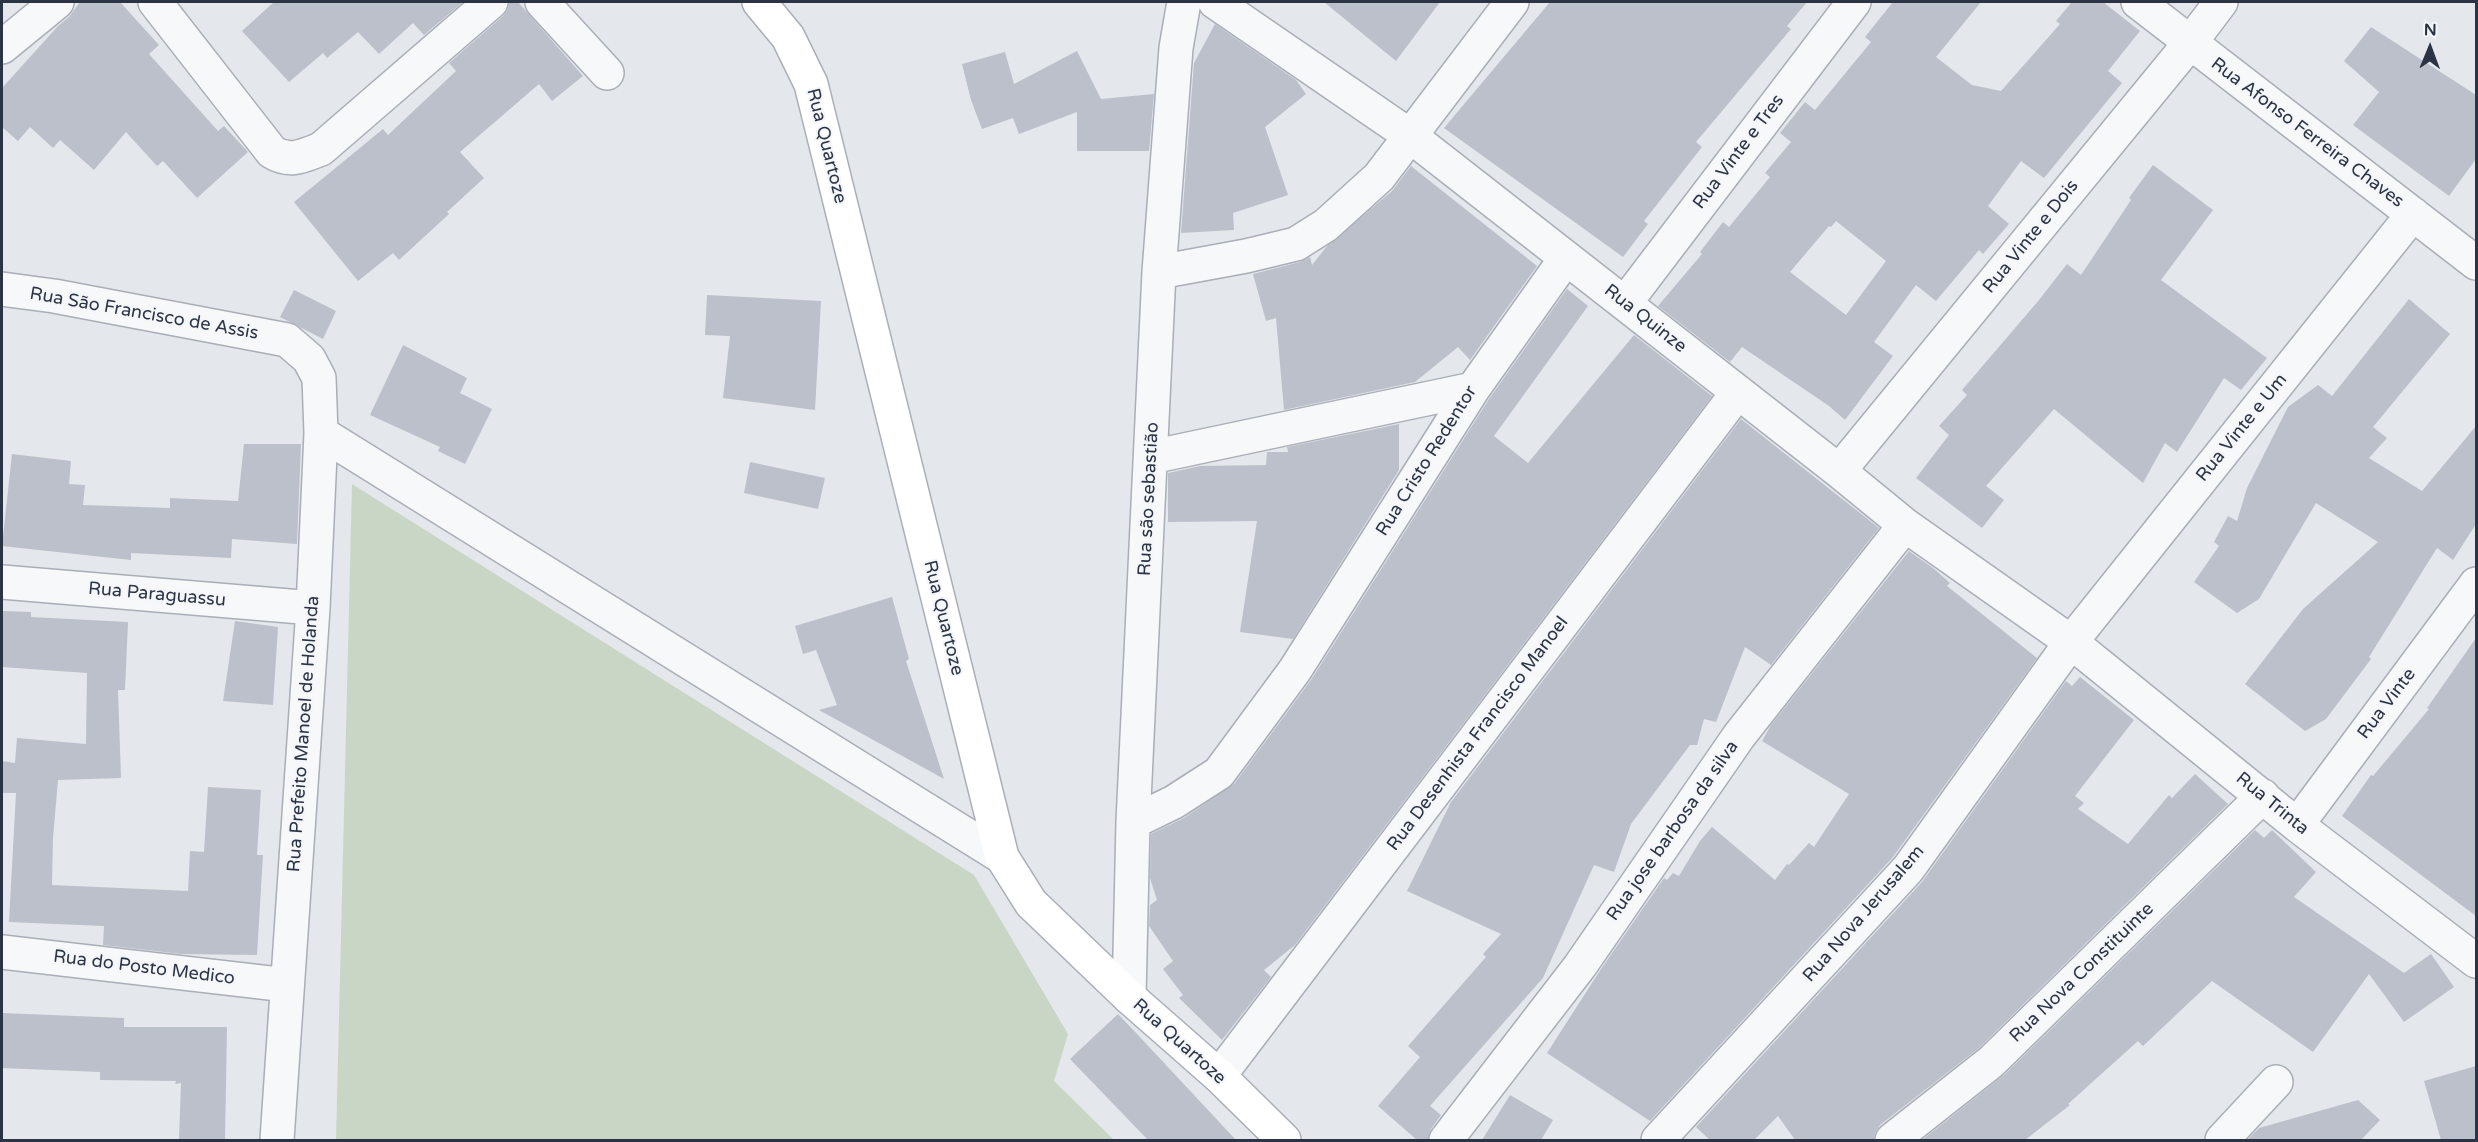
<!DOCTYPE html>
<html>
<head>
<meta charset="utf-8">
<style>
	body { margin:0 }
	#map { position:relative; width:2478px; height:1142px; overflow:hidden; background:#e4e7ec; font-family:"Varela Round",sans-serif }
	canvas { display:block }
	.frame { position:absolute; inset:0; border:3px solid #2b3445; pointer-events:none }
	.north { position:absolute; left:2400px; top:18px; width:60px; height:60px; -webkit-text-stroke:4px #f4f6f9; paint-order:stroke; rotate:1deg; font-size:16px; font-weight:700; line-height:24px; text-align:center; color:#2b3445 }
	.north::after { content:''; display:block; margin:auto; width:21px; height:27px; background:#2b3445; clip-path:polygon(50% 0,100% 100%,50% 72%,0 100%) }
</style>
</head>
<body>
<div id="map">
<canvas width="2478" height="1142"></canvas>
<div class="frame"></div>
<div class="north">N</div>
</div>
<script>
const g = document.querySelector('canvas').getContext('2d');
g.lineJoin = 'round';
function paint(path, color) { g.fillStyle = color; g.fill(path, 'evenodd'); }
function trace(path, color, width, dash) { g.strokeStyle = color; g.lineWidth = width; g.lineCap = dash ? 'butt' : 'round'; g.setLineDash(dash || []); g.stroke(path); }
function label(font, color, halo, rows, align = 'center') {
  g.font = font + ' "Varela Round",sans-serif'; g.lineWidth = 4.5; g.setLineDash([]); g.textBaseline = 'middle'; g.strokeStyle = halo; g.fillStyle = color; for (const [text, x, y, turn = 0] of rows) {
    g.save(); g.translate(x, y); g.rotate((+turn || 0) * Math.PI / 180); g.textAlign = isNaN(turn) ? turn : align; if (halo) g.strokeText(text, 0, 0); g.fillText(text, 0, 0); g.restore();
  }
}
const green = new Path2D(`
	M 352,484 L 974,875 L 1068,1034 L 1054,1081 L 1114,1140 L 336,1140 Z`);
const building = new Path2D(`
	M 80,2 L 120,2 L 159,45 L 149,54 L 218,131 L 224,126 L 248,152 L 197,198 L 163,161 L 157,166 L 126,132 L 94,170 L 60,140 L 53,148 L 30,127 L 18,141 L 2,127 L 2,88 L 58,26 L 69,17 Z
	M 274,2 L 463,2 L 424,35 L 413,23 L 379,54 L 358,32 L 327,58 L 323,53 L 289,82 L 242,31 Z
	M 509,2 L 518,2 L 583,76 L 552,101 L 539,84 L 460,152 L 484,178 L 447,212 L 449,214 L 399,260 L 393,253 L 358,281 L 294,202 L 383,129 L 388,135 L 456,71 L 449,63 L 503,16 L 508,9 Z
	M 1324,2 L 1440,2 L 1396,61 Z
	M 1550,2 L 1807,2 L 1787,26 L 1791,29 L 1696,142 L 1702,147 L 1644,221 L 1648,224 L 1623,257 L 1444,128 Z
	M 1893,2 L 1981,2 L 1936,57 L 1972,85 L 2001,91 L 2060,24 L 2056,21 L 2072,2 L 2103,2 L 2140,31 L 2108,71 L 2122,83 L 2044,178 L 2021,161 L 1988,206 L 2009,224 L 1983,254 L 1979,250 L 1936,301 L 1916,285 L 1874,342 L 1893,356 L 1845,420 L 1829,406 L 1742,347 L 1730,362 L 1658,306 L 1702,254 L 1700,252 L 1723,222 L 1729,227 L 1770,177 L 1765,173 L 1791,142 L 1780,133 L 1805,102 L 1815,110 L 1871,42 L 1865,37 ZM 1836,221 L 1886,261 L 1846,315 L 1790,272 L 1829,226 L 1831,227 Z
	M 1215,24 L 1296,80 L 1306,94 L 1265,127 L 1288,195 L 1233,213 L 1234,230 L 1181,233 L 1194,63 Z
	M 2371,27 L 2476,95 L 2476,159 L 2449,196 L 2353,125 L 2379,92 L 2344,61 Z
	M 1077,51 L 1101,99 L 1154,94 L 1149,151 L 1077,151 L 1077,112 L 1019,134 L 1013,118 L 982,129 L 971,100 L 962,64 L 1005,52 L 1014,84 Z
	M 2153,165 L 2213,210 L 2161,280 L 2267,358 L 2241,390 L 2224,378 L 2177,452 L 2165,443 L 2143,483 L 2054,409 L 1986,486 L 2004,500 L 1982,528 L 1916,478 L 1949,435 L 1939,426 L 1967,395 L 1962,390 L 2039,300 L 2067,264 L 2081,275 L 2131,200 L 2129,198 Z
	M 1411,166 L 1537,266 L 1470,360 L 1458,347 L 1415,382 L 1284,410 L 1276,318 L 1266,321 L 1253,274 L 1300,262 L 1310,257 L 1312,265 L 1327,246 L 1392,191 Z
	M 1567,289 L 1588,306 L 1494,436 L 1528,463 L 1634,335 L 1712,396 L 1295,945 L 1264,970 L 1271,977 L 1222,1040 L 1179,998 L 1183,995 L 1163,969 L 1173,961 L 1149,926 L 1150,905 L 1157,900 L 1150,878 L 1151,834 L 1184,818 L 1234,784 L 1311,680 L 1489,399 Z
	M 294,290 L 336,311 L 323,339 L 280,317 Z
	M 707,295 L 821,301 L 815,410 L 723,398 L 730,336 L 705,335 Z
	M 2409,299 L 2450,334 L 2373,427 L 2387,438 L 2369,458 L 2422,491 L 2476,426 L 2476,524 L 2453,560 L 2437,548 L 2369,657 L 2371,659 L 2326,719 L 2305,731 L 2245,684 L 2303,609 L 2378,542 L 2316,503 L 2259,599 L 2237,613 L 2194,582 L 2219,546 L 2214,542 L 2228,516 L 2237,521 L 2247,488 L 2288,407 L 2318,385 L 2332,396 Z
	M 403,345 L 467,378 L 460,393 L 492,409 L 465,464 L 438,451 L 440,447 L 370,415 Z
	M 1741,419 L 1879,528 L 1771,665 L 1745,647 L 1716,722 L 1704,719 L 1697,745 L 1690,745 L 1631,824 L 1614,872 L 1594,865 L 1543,978 L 1430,1106 L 1441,1115 L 1431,1129 L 1428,1140 L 1417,1140 L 1378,1106 L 1420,1057 L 1408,1046 L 1486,957 L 1483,954 L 1501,934 L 1407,891 L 1451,802 Z
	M 1399,424 L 1399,470 L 1293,639 L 1240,632 L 1257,521 L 1168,522 L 1168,473 L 1200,466 L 1266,465 L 1267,452 L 1288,452 L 1287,447 Z
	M 244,444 L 301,444 L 297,544 L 232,539 L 231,558 L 131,553 L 131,560 L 2,546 L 12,454 L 71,461 L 69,484 L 85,485 L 83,505 L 170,508 L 170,498 L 238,501 Z
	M 750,462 L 825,478 L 818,509 L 744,493 Z
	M 1909,551 L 1933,568 L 1950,583 L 1947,586 L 2037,658 L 1893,857 L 1650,1121 L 1547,1053 L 1601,969 L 1664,878 L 1667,880 L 1673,873 L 1679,876 L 1700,841 L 1712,827 L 1775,880 L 1787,864 L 1789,865 L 1809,843 L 1814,847 L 1849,794 L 1762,741 L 1771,725 Z
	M 892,597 L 909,659 L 906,661 L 944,779 L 819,710 L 837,705 L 816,650 L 803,654 L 795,626 Z
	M 2,611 L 31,612 L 31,617 L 128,622 L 125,690 L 118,690 L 121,778 L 58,780 L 53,838 L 52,885 L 188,891 L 190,851 L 204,852 L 208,787 L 261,790 L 257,855 L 263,855 L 257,955 L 181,954 L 103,945 L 104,926 L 9,922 L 16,793 L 2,793 L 2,761 L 15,763 L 17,738 L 86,744 L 87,673 L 2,667 Z
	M 235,621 L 278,627 L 273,705 L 223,701 Z
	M 2476,638 L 2476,916 L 2342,816 L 2371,775 L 2373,776 L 2429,709 L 2427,708 Z
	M 2080,677 L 2134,720 L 2075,796 L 2084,803 L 2078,809 L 2128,844 L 2169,795 L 2172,798 L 2195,774 L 2228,804 L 1979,1048 L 1880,1125 L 1875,1133 L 1874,1140 L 1795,1140 L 1778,1116 L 1754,1140 L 1710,1140 L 1696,1127 L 1922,882 L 2066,681 L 2072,686 Z
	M 2255,830 L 2264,838 L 2272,830 L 2316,872 L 2294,897 L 2404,973 L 2431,954 L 2454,987 L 2404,1022 L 2369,974 L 2313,1052 L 2212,981 L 2143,1046 L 2138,1041 L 2068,1104 L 2070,1105 L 2025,1140 L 1922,1140 L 2004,1075 Z
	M 2,1013 L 124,1018 L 124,1027 L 227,1027 L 225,1140 L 179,1140 L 181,1083 L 175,1084 L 176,1081 L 100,1080 L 100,1072 L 2,1068 Z
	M 1118,1014 L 1138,1035 L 1236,1140 L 1148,1140 L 1070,1059 Z
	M 2476,1066 L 2476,1140 L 2441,1140 L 2424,1081 Z
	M 1510,1095 L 1553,1120 L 1541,1140 L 1482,1140 Z
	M 2358,1100 L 2380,1120 L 2361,1140 L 2247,1140 L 2259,1128 Z`);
const street = new Path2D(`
	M 155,2 L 272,152 C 290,163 303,156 321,149 L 491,2
	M 542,2 L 607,73
	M 1215,2 L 1409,135 L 1839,471 L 1905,525 L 2071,642 L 2297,825 L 2476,961
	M 2138,2 L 2476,263
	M 2,47 L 57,2
	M 1159,272 L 1246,256 L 1296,244 L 1326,225 L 1379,177 L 1512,2
	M 2,289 L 54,296 L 287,340 L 309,359 L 319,378 L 321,433 L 313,608 L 277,1140
	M 1625,303 L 1854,2
	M 321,433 L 1002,857
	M 1151,457 L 1473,389
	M 1839,471 L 2190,43 L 2221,2
	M 2,582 L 313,608
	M 1133,822 L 1174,802 L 1219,773 L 1295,670 L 1473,389 L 1566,258
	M 2297,825 L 2476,584
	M 2,952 L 287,985
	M 1129,997 L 1133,822 L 1159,272 L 1176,48 L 1184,2
	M 1219,1076 L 1738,392
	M 1446,1140 L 1580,966 L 1739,736 L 1905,525
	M 1658,1140 L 1908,869 L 2071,642 L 2413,214
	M 1892,1140 L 1991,1062 L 2263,796
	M 2222,1140 L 2276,1082`);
const secondary = new Path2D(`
	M 759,2 L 788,37 L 811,84 L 1002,857 L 1031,903 L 1129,997 L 1219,1076 L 1284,1140`);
const streetNames = [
	["Rua Afonso Ferreira Chaves",2307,133,37],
	["Rua Quartoze",826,146,76],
	["Rua Vinte e Tres",1739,152,-53],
	["Rua Vinte e Dois",2031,237,-51],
	["Rua São Francisco de Assis",144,314,10],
	["Rua Quinze",1645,319,38],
	["Rua Vinte e Um",2242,428,-51],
	["Rua Cristo Redentor",1427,461,-58],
	["Rua são sebastião",1149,499,-87],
	["Rua Paraguassu",157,595,5],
	["Rua Quartoze",943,618,76],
	["Rua Vinte",2387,704,-53],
	["Rua Prefeito Manoel de Holanda",304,734,-86],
	["Rua Desenhista Francisco Manoel",1478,734,-53],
	["Rua Trinta",2272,804,39],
	["Rua jose barbosa da silva",1673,831,-55],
	["Rua Nova Jerusalem",1864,914,-49],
	["Rua do Posto Medico",144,968,7],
	["Rua Nova Constituinte",2082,973,-44],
	["Rua Quartoze",1179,1042,42]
];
paint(green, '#c9d6c5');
paint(building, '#bbc0ca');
trace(street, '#a9aeb7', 36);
trace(secondary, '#a9aeb7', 36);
trace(street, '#f7f8fa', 33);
trace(secondary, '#fff', 33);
label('18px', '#2b3445', '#f4f6f9', streetNames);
</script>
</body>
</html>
